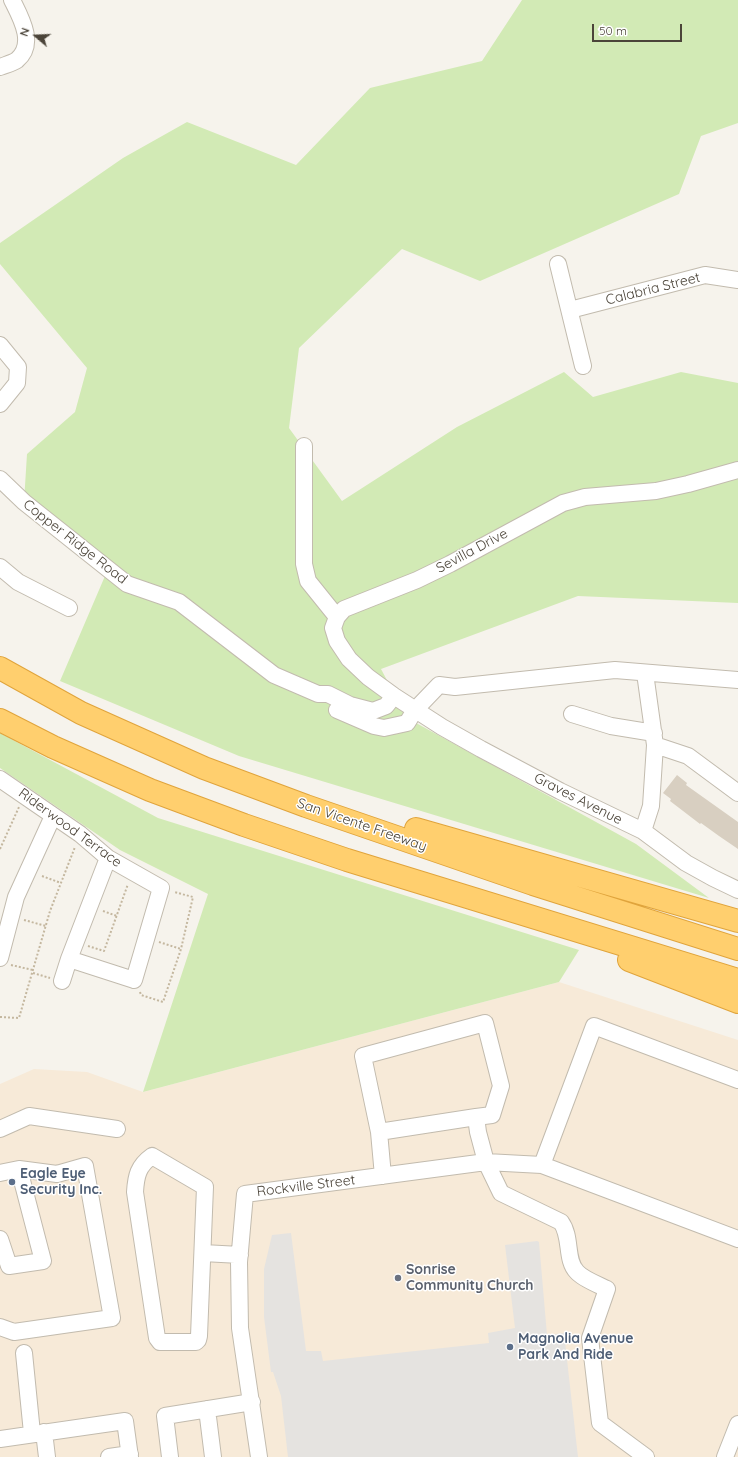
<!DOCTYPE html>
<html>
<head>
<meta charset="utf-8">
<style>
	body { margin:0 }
	#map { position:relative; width:738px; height:1457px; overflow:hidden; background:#f6f3ec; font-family:Quicksand,sans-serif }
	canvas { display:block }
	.north { position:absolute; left:16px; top:16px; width:40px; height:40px; -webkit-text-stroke:3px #fff; paint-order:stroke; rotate:289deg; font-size:11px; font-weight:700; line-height:16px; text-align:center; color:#4b4439 }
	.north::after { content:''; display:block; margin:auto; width:14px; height:18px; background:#4b4439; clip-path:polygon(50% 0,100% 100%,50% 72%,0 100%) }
	.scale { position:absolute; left:592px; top:24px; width:90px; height:18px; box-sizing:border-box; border:2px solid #4b4439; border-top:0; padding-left:5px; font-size:12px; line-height:14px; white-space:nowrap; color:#4b4439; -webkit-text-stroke:3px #fff; paint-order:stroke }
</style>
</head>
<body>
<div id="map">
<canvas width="738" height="1457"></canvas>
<div class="north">N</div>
<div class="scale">50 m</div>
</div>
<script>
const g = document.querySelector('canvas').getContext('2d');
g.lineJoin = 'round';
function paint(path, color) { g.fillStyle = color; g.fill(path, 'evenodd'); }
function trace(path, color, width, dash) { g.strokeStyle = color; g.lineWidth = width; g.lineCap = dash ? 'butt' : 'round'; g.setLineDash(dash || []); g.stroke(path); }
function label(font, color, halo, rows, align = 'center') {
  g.font = font + ' Quicksand,sans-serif'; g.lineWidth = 3; g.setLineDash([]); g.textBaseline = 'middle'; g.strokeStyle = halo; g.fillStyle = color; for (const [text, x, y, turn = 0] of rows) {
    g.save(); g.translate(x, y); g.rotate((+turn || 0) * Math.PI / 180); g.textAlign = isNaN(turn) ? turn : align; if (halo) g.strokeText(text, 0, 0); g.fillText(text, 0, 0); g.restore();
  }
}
const commercial = new Path2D(`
	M 559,982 L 738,1040 L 738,1457 L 0,1457 L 0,1084 L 34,1069 L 87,1072 L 143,1092 Z`);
const green = new Path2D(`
	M 522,0 L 738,0 L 738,123 L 701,136 L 679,194 L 480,281 L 402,249 L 299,348 L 289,428 L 342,501 L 457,427 L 564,372 L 593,397 L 681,372 L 738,383 L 738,603 L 578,596 L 381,669 L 407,718 L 636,844 L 709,898 L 239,756 L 60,681 L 108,569 L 24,502 L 27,454 L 75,412 L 87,368 L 0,264 L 0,243 L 123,158 L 187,122 L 296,165 L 370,88 L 482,61 Z
	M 0,733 L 158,818 L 579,950 L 559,982 L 143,1092 L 208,894 L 120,850 L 0,768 Z`);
const parking = new Path2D(`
	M 291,1233 L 306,1351 L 321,1351 L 323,1361 L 489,1343 L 488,1333 L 515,1328 L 505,1245 L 537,1241 L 539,1242 L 547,1335 L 564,1333 L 578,1457 L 288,1457 L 281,1396 L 273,1372 L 271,1372 L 264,1317 L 264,1269 L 272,1235 Z`);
const building = new Path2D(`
	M 677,775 L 687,783 L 686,785 L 738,822 L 738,849 L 719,836 L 701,823 L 700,824 L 670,801 L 671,799 L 663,793 Z`);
const path = new Path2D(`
	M 0,849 L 19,807
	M 42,876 L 61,883
	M 103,911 L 117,916
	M 24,920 L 46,926
	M 159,942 L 181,949
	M 88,946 L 104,951 L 128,884
	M 11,965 L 33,970
	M 33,973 L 50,978
	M 140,992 L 141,995 L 163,1002 L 181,949 L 193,897 L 174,892
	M 0,1017 L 19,1018 L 50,911 L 75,847`);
const minor = new Path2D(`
	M 0,67 C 5,65 13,63 17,60 C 36,44 21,18 12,0
	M 558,264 L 583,366
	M 570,310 L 705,275 L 738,280
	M 0,345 L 18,367 L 17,383 L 0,404
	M 304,446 L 304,564 L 308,581 L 337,617
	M 738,470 L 688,484 L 656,491 L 585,497 L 563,503 L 450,564 L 417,580 L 344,609 L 337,617 L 333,628 L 337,641 L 349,659 L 368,677 L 394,696 L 442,727 L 481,749 L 560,791 L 643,831 L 686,863 L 713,878 L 738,890
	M 0,479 L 24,502 L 127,584 L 179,602 L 274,675 L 318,694 L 328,694 L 350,705 L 373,711 L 386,706 L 394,696
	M 0,567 L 18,582 L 69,608
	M 337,710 L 374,726 L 384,728 L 407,723 L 415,710 L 439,685 L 455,687 L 615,670 L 738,680
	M 572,714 L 611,726 L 654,733
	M 655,745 L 688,756 L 738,793
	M 0,779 L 80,834 L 108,858 L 161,888 L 134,980 L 69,959 L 108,858
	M 643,831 L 651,806 L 655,745 L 645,673
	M 0,958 L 16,897 L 53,816
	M 62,981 L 69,959
	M 0,1129 L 29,1116 L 117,1129
	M 379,1132 L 363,1056 L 485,1023 L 501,1086 L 492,1115 L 476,1117
	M 152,1156 L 205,1187 L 199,1336 L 198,1340 L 196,1342 L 160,1342 L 157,1338 L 135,1192 C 136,1176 138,1166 152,1156 Z
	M 542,1165 L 594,1026 L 738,1080
	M 0,1173 L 19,1169 L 57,1174 L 85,1166 L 112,1318 L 14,1332 L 0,1327
	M 383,1176 L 379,1132 L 476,1117 L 478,1132 L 486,1162 L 501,1193 L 561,1222 C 572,1237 565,1260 577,1272 C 583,1279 599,1285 607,1289 L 590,1338 L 600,1423 L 646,1457
	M 0,1239 L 9,1266 L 43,1261 L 19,1169
	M 203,1253 L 240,1255
	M 24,1353 L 32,1433
	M 207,1409 L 213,1457
	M 44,1432 L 47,1457
	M 0,1439 L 125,1421 L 130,1457
	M 109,1457 L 130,1454
	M 170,1457 L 165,1416 L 252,1402
	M 259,1457 L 240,1328 L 239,1262 L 245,1194 L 486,1162 L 542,1165 L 738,1239
	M 725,1457 L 738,1424`);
const highway = new Path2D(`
	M 0,668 L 81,713 L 204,768 L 306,806 L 533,884 L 738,949
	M 0,720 L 53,747 L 150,790 L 244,825 L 347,860 L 738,980
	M 416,829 L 738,921
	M 629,960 L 738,1002`);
const markers = [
	[12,1182,4,"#5c6f8a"],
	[398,1278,4,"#6b7280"],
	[510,1347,4,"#5c6f8a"]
];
const streetNames = [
	["Calabria Street",653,289,-14],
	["Copper Ridge Road",75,542,38],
	["Sevilla Drive",472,551,-28],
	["Graves Avenue",578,799,27],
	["San Vicente Freeway",362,825,19],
	["Riderwood Terrace",70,828,36],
	["Rockville Street",306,1186,-7]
];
const serviceNames = [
	["Eagle Eye",20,1174],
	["Security Inc.",20,1190],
	["Magnolia Avenue",518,1339],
	["Park And Ride",518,1355]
];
const worshipNames = [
	["Sonrise",406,1270],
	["Community Church",406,1286]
];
paint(commercial, '#f7ead8');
paint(green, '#d2eab5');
paint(parking, '#e5e3e0');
paint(building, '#d8cfc1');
trace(minor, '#c2bbae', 18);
trace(highway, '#e0a43c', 24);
trace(path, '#c4b79f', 2, [2, 2]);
trace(minor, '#fff', 16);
trace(highway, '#ffcf6e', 22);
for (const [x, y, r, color] of markers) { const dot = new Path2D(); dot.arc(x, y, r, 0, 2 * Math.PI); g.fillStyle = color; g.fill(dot); trace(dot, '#fff', 1.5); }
label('14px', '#4b4439', '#fff', streetNames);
label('bold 14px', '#4e5e75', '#fff', serviceNames, 'left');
label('bold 14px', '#5b616d', '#fff', worshipNames, 'left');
</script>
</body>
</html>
